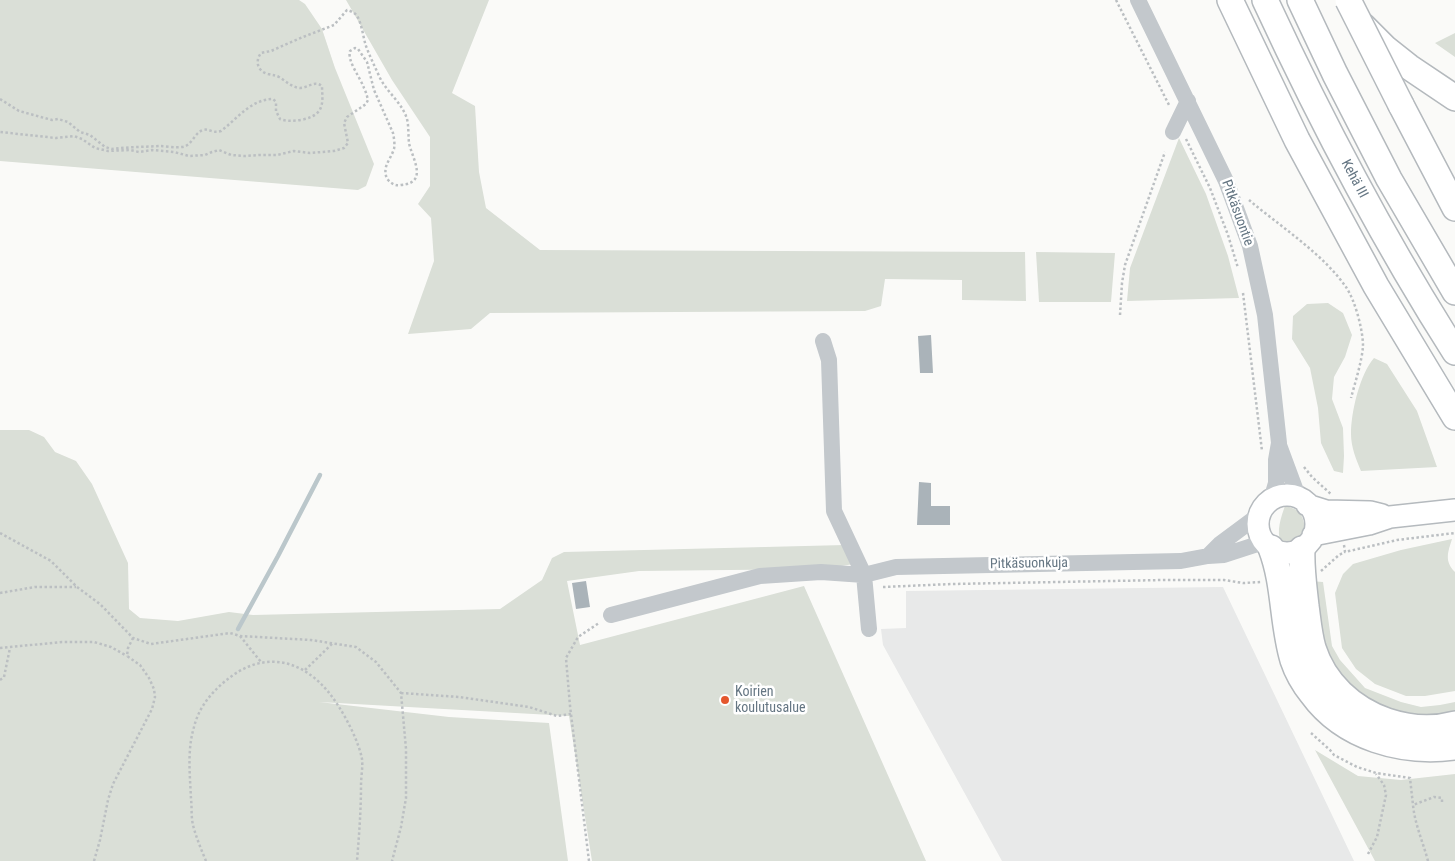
<!DOCTYPE html>
<html>
<head>
<meta charset="utf-8">
<style>
	body { margin:0 }
	canvas { display:block; background:#fafaf8 }
</style>
</head>
<body>
<canvas width="1455" height="861"></canvas>
<script>
const g = document.querySelector('canvas').getContext('2d');
g.lineJoin = 'round';
function paint(path, color) { g.fillStyle = color; g.fill(path, 'evenodd'); }
function trace(path, color, width, dash) { g.strokeStyle = color; g.lineWidth = width; g.lineCap = dash ? 'butt' : 'round'; g.setLineDash(dash || []); g.stroke(path); }
function label(font, color, halo, rows, align = 'center') {
  g.font = font + ' "Roboto Condensed",sans-serif'; g.lineWidth = 5; g.setLineDash([]); g.textBaseline = 'middle'; g.strokeStyle = halo; g.fillStyle = color; for (const [text, x, y, turn = 0] of rows) {
    g.save(); g.translate(x, y); g.rotate((+turn || 0) * Math.PI / 180); g.textAlign = isNaN(turn) ? turn : align; if (halo) g.strokeText(text, 0, 0); g.fillText(text, 0, 0); g.restore();
  }
}
const built = new Path2D(`
	M 1223,587 L 1354,861 L 1002,861 L 883,645 L 881,629 L 906,628 L 906,591 Z`);
const green = new Path2D(`
	M 0,0 L 299,0 L 305,4 L 322,29 L 335,68 L 374,164 L 366,186 L 358,190 L 0,161 Z
	M 346,0 L 489,0 L 452,93 L 475,106 L 479,172 L 486,208 L 540,250 L 1025,252 L 1026,301 L 962,300 L 962,280 L 885,279 L 881,306 L 865,311 L 490,313 L 471,329 L 408,334 L 434,261 L 431,218 L 418,204 L 430,186 L 430,137 L 392,80 Z
	M 1455,33 L 1455,57 L 1435,43 Z
	M 1179,138 L 1206,194 L 1228,256 L 1239,298 L 1127,301 L 1130,268 Z
	M 1036,252 L 1115,253 L 1111,302 L 1039,302 Z
	M 1328,303 L 1343,313 L 1352,335 L 1345,357 L 1334,377 L 1332,399 L 1343,428 L 1344,456 L 1343,473 L 1334,471 L 1321,443 L 1318,408 L 1310,368 L 1292,339 L 1293,316 L 1307,304 Z
	M 1374,358 L 1387,364 L 1417,411 L 1437,467 L 1361,471 C 1356,459 1351,447 1351,434 C 1351,412 1360,374 1374,358 Z
	M 0,430 L 29,430 L 44,437 L 55,452 L 76,461 L 92,484 L 128,563 L 129,609 L 140,618 L 178,621 L 229,612 L 253,615 L 500,609 L 542,580 L 552,558 L 564,552 L 845,545 L 854,564 L 821,569 L 639,571 L 567,581 L 580,645 L 804,586 L 926,861 L 592,861 L 569,716 L 319,702 L 449,717 L 549,723 L 568,861 L 0,861 Z
	M 1285,506 C 1299,509 1303,514 1305,528 C 1301,539 1293,543 1281,543 C 1276,531 1281,517 1285,506 Z
	M 1452,539 C 1448,552 1444,561 1455,572 L 1455,691 L 1425,696 L 1406,696 L 1375,684 L 1356,669 L 1342,648 L 1335,593 L 1343,574 L 1353,564 L 1401,550 Z
	M 1310,581 L 1323,582 L 1332,646 L 1340,660 L 1365,688 L 1401,702 L 1421,707 L 1440,705 L 1455,702 L 1455,713 L 1411,717 L 1362,699 L 1334,672 L 1319,641 Z
	M 1315,750 L 1358,776 L 1401,780 L 1455,774 L 1455,861 L 1375,861 Z`);
const stream = new Path2D(`
	M 238,629 L 278,556 L 320,475`);
const building = new Path2D(`
	M 931,335 L 933,373 L 920,373 L 918,336 Z
	M 919,482 L 931,483 L 931,506 L 950,506 L 950,525 L 917,525 Z
	M 586,581 L 590,607 L 576,609 L 572,583 Z`);
const path = new Path2D(`
	M 1116,0 L 1169,105
	M 0,99 L 19,111 L 52,120 L 58,119 L 68,122 L 80,132 L 90,135 L 105,147 L 112,149 C 127,147 143,147 159,146 C 166,146 175,148 182,147 C 192,146 194,133 203,130 C 209,128 213,134 221,131 C 237,119 251,99 273,99 L 276,102 L 276,111 L 280,119 C 290,123 313,120 319,111 C 324,104 322,94 322,86 C 314,80 308,88 300,88 C 291,87 286,81 279,77 C 275,75 272,75 268,74 C 257,71 255,61 261,53 L 271,51 L 303,37 L 334,25 L 347,10 C 351,11 355,13 357,16 C 362,24 363,37 366,46 C 370,57 375,67 380,78 C 387,92 400,101 406,116 C 409,123 408,134 409,143 C 412,158 429,183 401,185 C 395,186 392,184 387,179 C 382,166 390,161 394,149 C 395,144 394,138 393,133 L 374,90 L 367,62 L 358,49 L 355,48 L 350,51 C 347,61 360,77 364,88 C 366,92 367,96 368,100 L 366,104 L 347,117 L 344,123 L 348,143 L 344,148 L 334,151 L 310,153 L 294,151 L 277,155 L 259,155 L 245,156 L 231,155 L 219,150 L 212,152 L 205,155 L 189,156 L 174,152 L 152,150 L 139,152 L 130,150 L 108,151 L 95,148 L 82,139 L 74,136 L 56,138 L 0,132
	M 1186,139 L 1210,188 L 1228,235 L 1238,268
	M 1249,200 C 1281,227 1322,253 1346,287 C 1355,300 1363,330 1363,346 C 1362,361 1355,383 1351,398
	M 1243,293 L 1262,451
	M 1120,315 L 1122,283 L 1125,265 L 1165,152
	M 1304,467 L 1312,477 L 1332,495
	M 0,533 L 51,561 L 77,587 L 100,604 L 133,638 L 151,644 L 230,633 L 240,636 L 311,640 L 356,647 L 376,662 L 401,693 L 406,749 L 406,798 L 401,827 L 392,861
	M 1344,545 L 1345,552 L 1397,540 L 1455,533
	M 1321,571 L 1339,555 L 1345,552
	M 883,587 L 952,584 L 1164,580 L 1224,580 L 1243,583 L 1262,582
	M 0,593 L 35,587 L 76,587
	M 240,636 L 261,662
	M 0,648 L 62,642 L 94,642 L 111,647 L 127,656
	M 305,670 L 333,643
	M 0,680 L 4,677 L 10,648
	M 401,693 L 459,697 L 529,707 L 557,716 L 571,714
	M 1311,733 L 1330,750 L 1334,755 L 1357,767 L 1376,773 L 1410,778 L 1413,805
	M 1368,854 L 1377,837 L 1386,795 L 1384,785 L 1376,774
	M 94,861 L 100,840 L 108,800 L 113,784 L 152,709 L 155,697 L 154,689 L 149,678 L 140,665 L 127,656 L 128,648 L 133,638
	M 206,861 C 201,849 196,837 193,825 C 191,817 192,807 191,799 C 190,775 187,750 194,727 C 198,710 209,695 223,683 C 266,645 311,661 339,707 C 348,721 359,743 362,759 C 363,767 361,777 361,785 C 361,811 359,836 357,861
	M 589,861 L 570,706 L 566,658 L 578,637 L 599,623
	M 1428,861 C 1423,842 1415,825 1413,805 L 1434,797 L 1442,798 L 1442,803`);
const minor = new Path2D(`
	M 1138,0 L 1226,181 L 1250,246 L 1265,315 L 1279,443 L 1276,460 L 1276,483 L 1271,500
	M 1173,132 L 1188,101
	M 1279,445 L 1299,499
	M 1208,556 L 1220,544 L 1259,515
	M 611,615 L 760,576 L 821,572 L 864,575 L 834,511 L 829,360 L 823,341
	M 869,629 L 864,575 L 896,567 L 1181,561 L 1208,556 L 1224,555 L 1264,542`);
const major = new Path2D(`
	M1258 524a29 29 0 1 1 58 0a29 29 0 1 1-58 0Z
	M 1307,505 L 1326,511 L 1370,512 L 1382,515
	M 1313,535 L 1369,524 L 1390,517 L 1455,510`);
const highway = new Path2D(`
	M 1230,0 L 1297,140 L 1376,286 L 1455,417
	M 1265,0 C 1321,121 1383,239 1455,352
	M 1300,0 L 1335,74 L 1389,179 L 1455,292
	M 1363,26 L 1385,48 L 1409,67 L 1455,98
	M 1401,105 L 1455,208
	M 1271,548 C 1285,584 1282,624 1293,660 C 1297,672 1304,684 1312,694 C 1344,738 1402,754 1455,747
	M 1302,549 C 1301,568 1304,587 1306,606 C 1308,620 1309,634 1313,648 C 1324,683 1352,709 1387,721 C 1408,728 1433,730 1455,724`);
const highwayBridge = new Path2D(`
	M 1348,0 L 1401,105`);
const markers = [
	[725,700,5,"#e4572e"]
];
const streetNames = [
	["Kehä III",1354,179,62],
	["Pitkäsuontie",1237,213,70],
	["Pitkäsuonkuja",1029,564,-1]
];
const poiNames = [
	["Koirien",735,692],
	["koulutusalue",735,708]
];
paint(built, '#e8e9e9');
paint(green, '#dadfd7');
trace(stream, '#bbc7cb', 4.5);
paint(building, '#aab3b9');
trace(major, '#b5babe', 24);
trace(highway, '#b4b9bd', 28);
trace(path, '#bbbfc2', 2.5, [2.5, 2.5]);
trace(minor, '#c3c8cc', 16);
trace(major, '#fff', 21);
trace(highway, '#fff', 25);
trace(highwayBridge, '#b4b9bd', 28, []);
trace(highwayBridge, '#fff', 25);
for (const [x, y, r, color] of markers) { const dot = new Path2D(); dot.arc(x, y, r, 0, 2 * Math.PI); g.fillStyle = color; g.fill(dot); trace(dot, '#fff', 2); }
label('14px', '#657683', '#fff', streetNames);
label('14px', '#657683', '#fff', poiNames, 'left');
</script>
</body>
</html>
